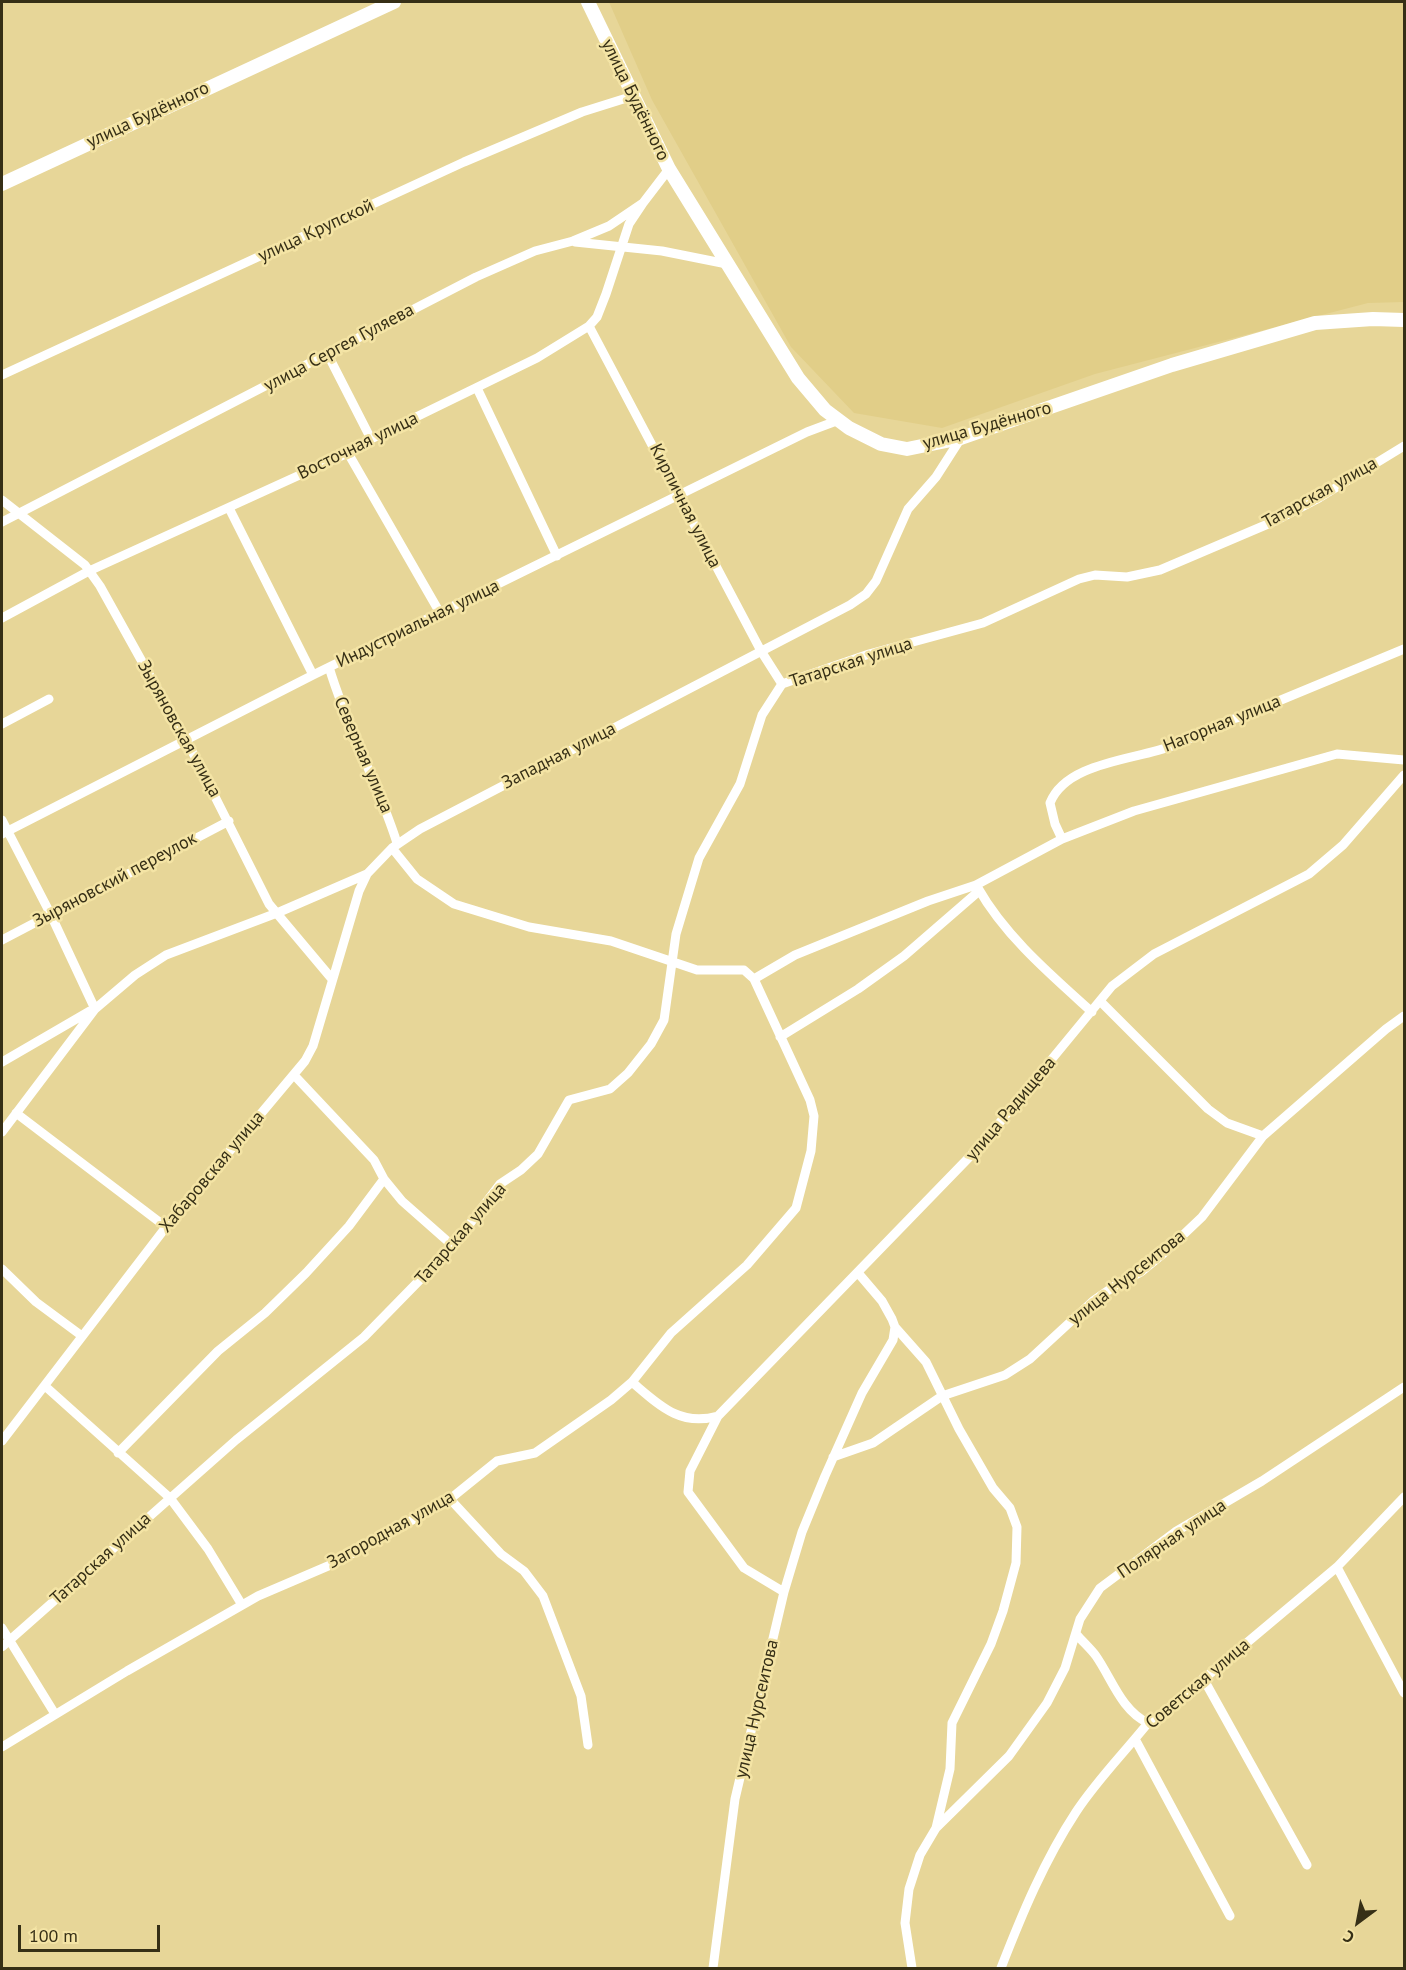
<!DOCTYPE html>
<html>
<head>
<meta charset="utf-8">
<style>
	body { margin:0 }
	#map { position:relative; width:1406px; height:1970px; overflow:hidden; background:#e7d698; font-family:"PT Sans",sans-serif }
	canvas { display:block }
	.frame { position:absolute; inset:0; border:3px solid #362f16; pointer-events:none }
	.north { position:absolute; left:1328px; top:1892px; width:60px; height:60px; -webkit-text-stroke:4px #f4e4a5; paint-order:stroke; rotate:212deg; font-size:16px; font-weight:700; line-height:24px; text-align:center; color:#362f16 }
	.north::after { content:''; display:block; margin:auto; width:21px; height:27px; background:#362f16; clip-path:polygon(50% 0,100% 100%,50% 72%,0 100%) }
	.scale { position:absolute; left:18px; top:1925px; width:142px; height:27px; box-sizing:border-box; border:3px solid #362f16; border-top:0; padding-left:8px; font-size:18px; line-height:21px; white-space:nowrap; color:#362f16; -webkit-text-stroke:4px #f4e4a5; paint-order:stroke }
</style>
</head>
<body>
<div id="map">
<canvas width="1406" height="1970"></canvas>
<div class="frame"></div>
<div class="north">С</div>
<div class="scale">100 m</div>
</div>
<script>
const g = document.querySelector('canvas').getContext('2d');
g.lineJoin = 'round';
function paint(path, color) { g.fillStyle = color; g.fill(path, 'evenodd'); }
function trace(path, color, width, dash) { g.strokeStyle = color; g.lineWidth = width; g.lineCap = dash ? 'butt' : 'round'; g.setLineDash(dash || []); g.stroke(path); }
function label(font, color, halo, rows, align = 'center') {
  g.font = font + ' "PT Sans",sans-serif'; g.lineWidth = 5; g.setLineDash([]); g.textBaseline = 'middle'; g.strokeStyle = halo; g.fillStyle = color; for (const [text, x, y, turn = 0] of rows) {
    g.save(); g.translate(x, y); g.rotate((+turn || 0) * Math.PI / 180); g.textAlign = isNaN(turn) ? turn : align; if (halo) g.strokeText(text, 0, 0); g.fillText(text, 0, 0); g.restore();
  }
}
const built = new Path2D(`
	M 609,2 L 1404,2 L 1404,302 L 1368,303 L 1095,374 L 942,428 L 854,413 L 791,347 L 652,100 Z`);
const street = new Path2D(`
	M 575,242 L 662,251 L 727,264
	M 589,326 L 761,651 L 782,684
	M 328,355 L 371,439
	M 2,375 L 464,162 L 582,112 L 633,96
	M 477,388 L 557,556
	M 348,453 L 440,613
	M 2,500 L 85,565 L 100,586 L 194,755 L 269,904 L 332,979
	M 229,508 L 313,675
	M 2,522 L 476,277 L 535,251 L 573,241 L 609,226 L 643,203 L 669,169
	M 2,618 L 89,571 L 348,453 L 371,439 L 537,358 L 589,326 L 597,317 L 606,294 L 629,224 L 643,203
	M 329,667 C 347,728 378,783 397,843
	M 2,724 L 49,699
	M 2,820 L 50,913 L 95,1009
	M 2,834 L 313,675 L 807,432 L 839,420
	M 1062,839 L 1055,824 L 1050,803 C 1066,762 1135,760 1172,746 C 1197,737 1213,724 1240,717 L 1404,649
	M 978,888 C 1005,936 1051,975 1092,1012
	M 2,940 L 229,821
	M 754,979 L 795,955 L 928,901 L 976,885 L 1062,839 L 1134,811 L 1337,754 L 1404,760
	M 1100,1001 L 1208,1109 L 1227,1123 L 1263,1136
	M 780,1037 L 858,989 L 904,956 L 979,891
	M 2,1062 L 90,1011
	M 294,1075 L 374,1160 L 384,1179 L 402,1201 L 453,1246
	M 16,1113 L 166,1227
	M 2,1132 L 95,1009 L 135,975 L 166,955 L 277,913 L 367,874 L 392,848 L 420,829 L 850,605 L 866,594 L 876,581 L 908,509 L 936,477 L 961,438
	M 2,1269 L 36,1302 L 82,1336
	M 895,1327 L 926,1362 L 959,1429 L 993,1488 L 1010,1508 L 1017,1527 L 1016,1563 L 1003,1611 L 991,1644 L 952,1723 L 950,1769 L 936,1828
	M 632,1382 C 659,1405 680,1427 718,1416 L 982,1144 L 1112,986 L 1154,954 L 1309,874 L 1343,845 L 1404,775
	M 45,1386 L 170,1498 L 208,1549 L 242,1605
	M 718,1416 L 690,1471 L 688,1492 L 744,1568 L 784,1592
	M 2,1441 L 166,1227 L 305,1061 L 313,1046 L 359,891 L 367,874
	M 118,1453 L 218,1351 L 265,1313 L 306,1273 L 349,1226 L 384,1179
	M 833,1457 L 873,1443 L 942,1396 L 1005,1375 L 1030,1359 L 1093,1301 L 1116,1285 L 1141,1272 L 1164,1253 L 1202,1217 L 1263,1136 L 1386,1029 L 1404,1016
	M 450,1499 L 501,1554 L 524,1571 L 543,1596 L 581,1696 L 588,1745
	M 1337,1567 L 1404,1693
	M 2,1628 L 55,1714
	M 1077,1635 C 1083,1642 1091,1649 1096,1656 C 1112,1679 1121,1710 1148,1723
	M 2,1647 L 236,1440 L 364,1337 L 453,1246 L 500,1184 L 521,1170 L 538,1154 L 569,1100 L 610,1089 L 628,1073 L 651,1044 L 664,1020 L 676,934 L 699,858 L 740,784 L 762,715 L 782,684 L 869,654 L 983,623 L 1079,579 L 1095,575 L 1127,577 L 1160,570 L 1275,521 L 1319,498 L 1404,446
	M 1203,1678 L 1307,1865
	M 1135,1739 L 1230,1916
	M 2,1747 L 127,1671 L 258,1596 L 335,1563 L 450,1499 L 497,1461 L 535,1453 L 611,1400 L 632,1382 L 671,1333 L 747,1265 L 796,1208 L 811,1151 L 814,1116 L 810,1100 L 754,979 L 744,970 L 697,970 L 611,941 L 529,927 L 454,904 L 417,879 L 392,848
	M 713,1968 L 735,1799 L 784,1592 L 802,1532 L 825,1476 L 862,1393 L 893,1340 L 895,1327 L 892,1319 L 882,1301 L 859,1274
	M 912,1968 L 905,1923 L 909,1889 L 920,1855 L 936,1828 L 1009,1756 L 1047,1703 L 1065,1668 L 1080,1619 L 1100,1588 L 1175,1532 L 1262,1481 L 1404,1387
	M 1001,1968 C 1022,1914 1044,1861 1076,1812 C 1097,1780 1124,1753 1148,1723 L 1156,1719 L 1337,1567 L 1404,1497`);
const secondary = new Path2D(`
	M 588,2 L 669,169 L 798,378 L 825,410 L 849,428 L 881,444 L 907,449 L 961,438 L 1172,365 L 1315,323 L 1373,319 L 1404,320
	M 2,184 L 394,2`);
const streetNames = [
	["улица Будённого",635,100,64],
	["улица Будённого",148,115,-25],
	["улица Крупской",316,231,-25],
	["улица Сергея Гуляева",339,348,-28],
	["улица Будённого",987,426,-16],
	["Восточная улица",358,446,-26],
	["Татарская улица",1320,493,-29],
	["Кирпичная улица",685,506,63],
	["Индустриальная улица",418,624,-26],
	["Татарская улица",851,663,-18],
	["Нагорная улица",1222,724,-22],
	["Зыряновская улица",179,729,61],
	["Северная улица",363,755,67],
	["Западная улица",559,756,-27],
	["Зыряновский переулок",115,880,-28],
	["улица Радищева",1011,1109,-50],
	["Хабаровская улица",212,1172,-50],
	["Татарская улица",461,1234,-49],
	["улица Нурсеитова",1127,1278,-38],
	["Загородная улица",391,1530,-29],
	["Полярная улица",1172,1539,-34],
	["Татарская улица",101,1559,-42],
	["Советская улица",1198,1684,-40],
	["улица Нурсеитова",757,1709,-77]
];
paint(built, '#e1ce88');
trace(street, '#fff', 9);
trace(secondary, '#fff', 14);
label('18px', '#362f16', '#f4e4a5', streetNames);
</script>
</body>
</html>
